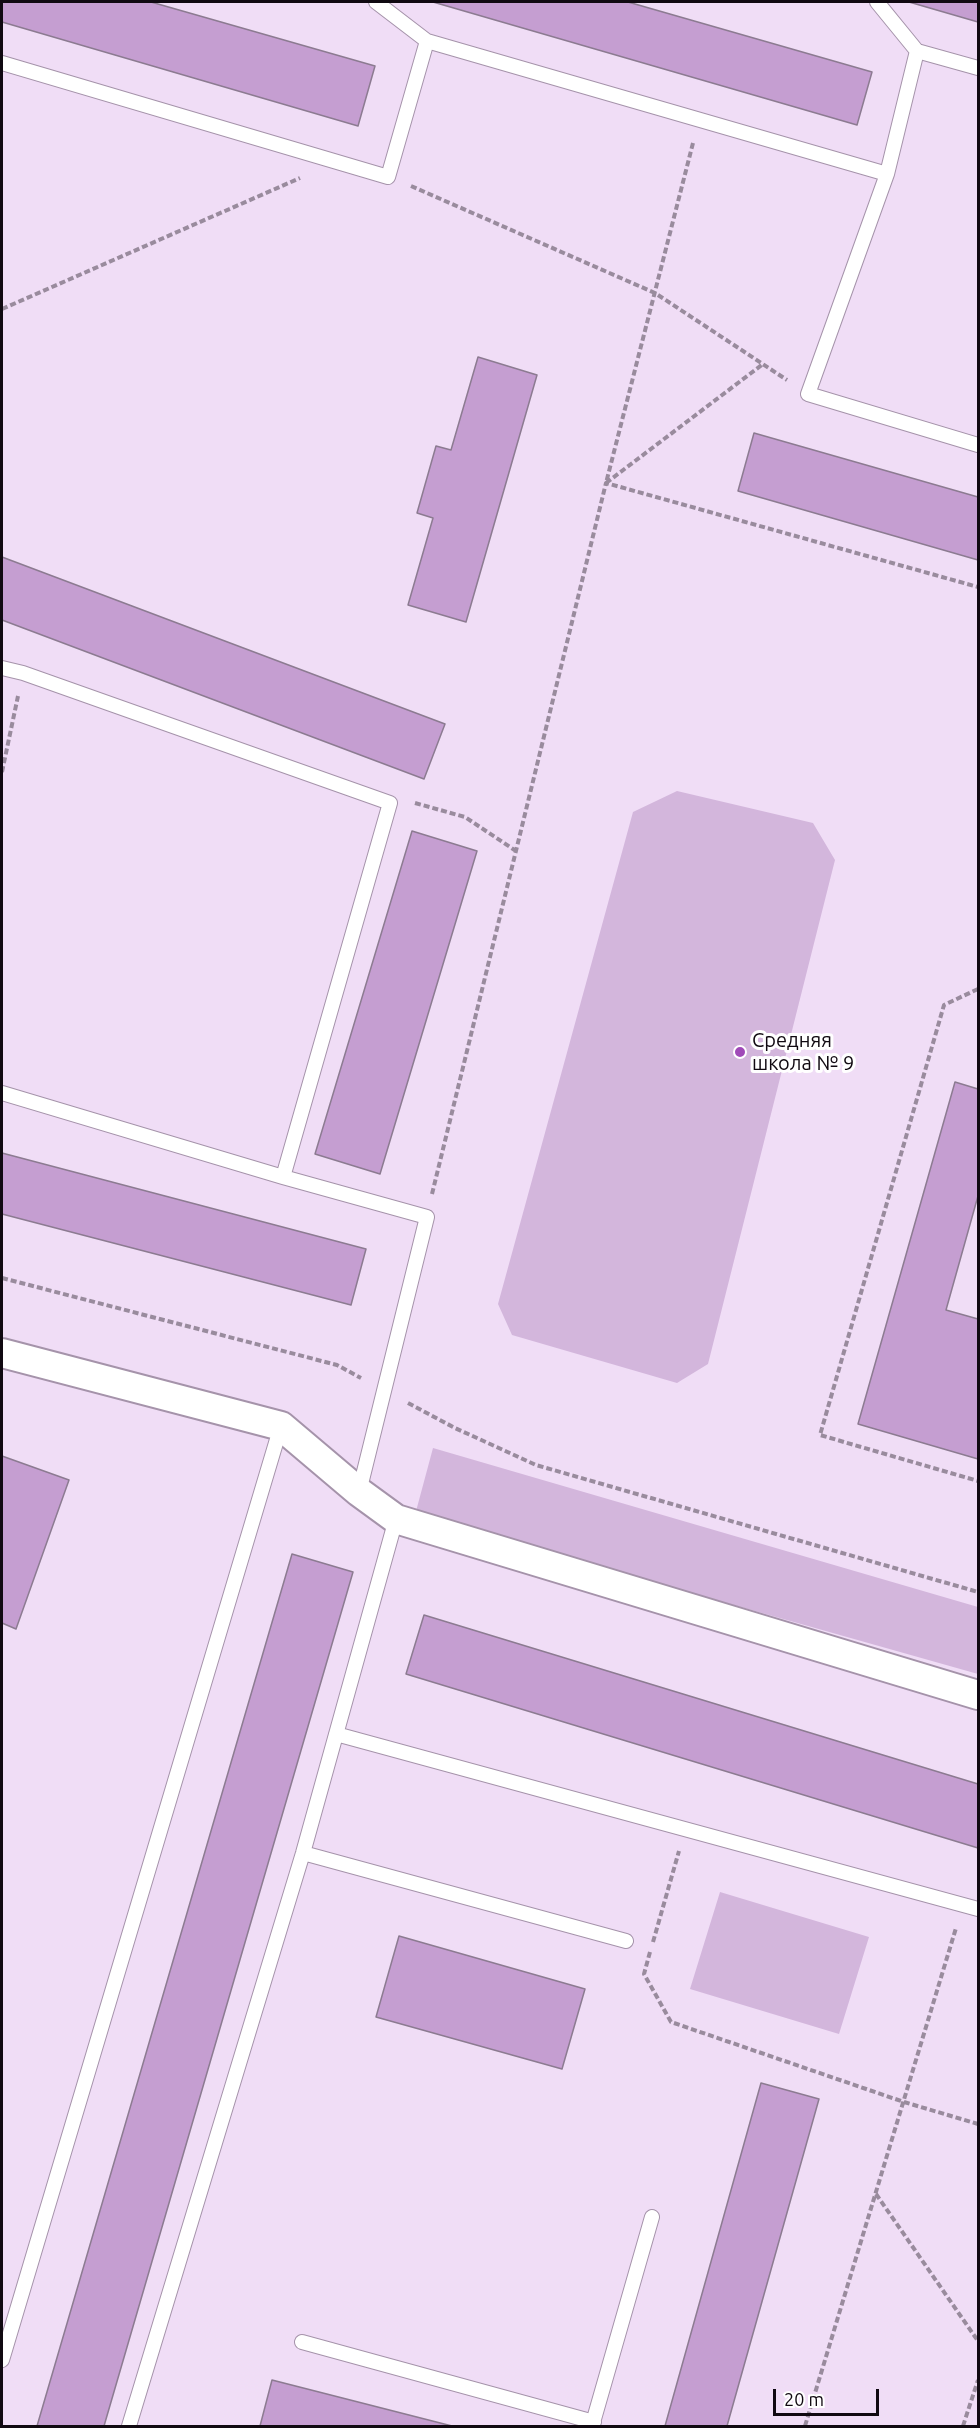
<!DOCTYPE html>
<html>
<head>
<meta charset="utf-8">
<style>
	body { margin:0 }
	#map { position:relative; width:980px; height:2428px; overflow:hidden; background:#f0ddf6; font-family:Ubuntu,sans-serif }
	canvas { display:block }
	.frame { position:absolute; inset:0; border:3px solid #100911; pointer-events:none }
	.scale { position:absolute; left:773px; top:2389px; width:106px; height:27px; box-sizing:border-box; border:3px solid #100911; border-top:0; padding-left:8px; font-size:18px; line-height:21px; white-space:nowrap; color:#100911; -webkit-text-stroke:4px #fff; paint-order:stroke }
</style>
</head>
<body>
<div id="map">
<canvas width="980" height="2428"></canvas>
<div class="frame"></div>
<div class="scale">20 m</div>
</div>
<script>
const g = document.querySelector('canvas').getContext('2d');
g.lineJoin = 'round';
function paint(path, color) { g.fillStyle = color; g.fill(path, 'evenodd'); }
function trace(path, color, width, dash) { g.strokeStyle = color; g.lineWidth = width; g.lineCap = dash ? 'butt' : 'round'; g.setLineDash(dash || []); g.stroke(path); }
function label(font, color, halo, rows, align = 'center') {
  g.font = font + ' Ubuntu,sans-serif'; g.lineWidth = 6; g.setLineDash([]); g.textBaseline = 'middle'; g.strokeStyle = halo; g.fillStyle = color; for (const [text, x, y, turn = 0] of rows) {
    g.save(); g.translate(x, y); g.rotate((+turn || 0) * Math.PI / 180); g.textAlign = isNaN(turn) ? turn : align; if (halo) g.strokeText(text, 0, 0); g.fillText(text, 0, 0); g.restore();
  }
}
const green = new Path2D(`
	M 677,791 L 813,823 L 835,860 L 708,1364 L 677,1383 L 512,1335 L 498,1304 L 633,812 Z
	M 433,1448 L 978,1607 L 978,1674 L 415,1515 Z
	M 720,1892 L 869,1937 L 839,2034 L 690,1989 Z`);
const building = new Path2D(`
	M 2,2 L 151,2 L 375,66 L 358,126 L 2,22 Z
	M 433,2 L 628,2 L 872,72 L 857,125 Z
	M 909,2 L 978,2 L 978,22 Z
	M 478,357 L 537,375 L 466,622 L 408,605 L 433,518 L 417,513 L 436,446 L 451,450 Z
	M 754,433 L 978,497 L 978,560 L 738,491 Z
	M 2,557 L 445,724 L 424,779 L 2,620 Z
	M 412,831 L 477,851 L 380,1174 L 315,1154 Z
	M 955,1082 L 978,1089 L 978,1196 L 946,1310 L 978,1319 L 978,1459 L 858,1424 Z
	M 2,1153 L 366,1249 L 351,1305 L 2,1214 Z
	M 2,1456 L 69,1480 L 16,1629 L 2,1623 Z
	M 292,1554 L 353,1572 L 104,2426 L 37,2426 Z
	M 424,1615 L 978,1784 L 978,1848 L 406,1674 Z
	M 399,1936 L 585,1989 L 562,2069 L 376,2017 Z
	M 761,2083 L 819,2099 L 727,2426 L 665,2426 Z
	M 272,2380 L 452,2426 L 260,2426 Z`);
const path = new Path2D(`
	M 693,143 L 606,483 L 763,364
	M 411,186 L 655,293 L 787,380
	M 2,309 L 300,178
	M 2,772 L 18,696
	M 415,803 L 465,817 L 516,851
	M 978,989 L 944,1005 L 820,1435 L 978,1481
	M 432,1194 L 606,483 L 978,587
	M 2,1278 L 337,1365 L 361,1378
	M 408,1403 L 455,1428 L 536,1465 L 978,1592
	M 653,1942 L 679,1851
	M 650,1952 L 644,1974 L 671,2022 L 904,2102 L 978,2124
	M 876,2194 L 978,2341
	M 805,2426 L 956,1928
	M 963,2426 L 978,2380`);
const lane = new Path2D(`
	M 376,2 L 427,41 L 887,174 L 917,51 L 877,2
	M 917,51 L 978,68
	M 2,63 L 388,177 L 427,41
	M 887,174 L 808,394 L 978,445
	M 2,668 L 23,673 L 390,803 L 283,1177
	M 2,1093 L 283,1177 L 427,1217 L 359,1492
	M 336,1734 L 978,1909
	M 303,1853 L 626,1941
	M 302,2342 L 594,2422
	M 2,2360 L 281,1426
	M 129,2426 L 303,1853 L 396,1519
	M 592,2426 L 652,2217`);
const street = new Path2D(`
	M 2,1353 L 281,1426 L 359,1492 L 396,1519 L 978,1695`);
const markers = [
	[740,1052,6,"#a04ab8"]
];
const poiNames = [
	["Средняя",752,1040],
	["школа № 9",752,1063]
];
paint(green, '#d3b6dc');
paint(building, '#c59ed1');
trace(building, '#8c7b91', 1.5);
trace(lane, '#a593aa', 16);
trace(street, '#a593aa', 32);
trace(path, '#998b9d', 4, [6, 3]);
trace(lane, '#fff', 14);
trace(street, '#fff', 28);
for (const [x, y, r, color] of markers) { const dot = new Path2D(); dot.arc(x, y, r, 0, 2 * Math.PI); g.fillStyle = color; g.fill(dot); trace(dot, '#fff', 2); }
label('20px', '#100911', '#fff', poiNames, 'left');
</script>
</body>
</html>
